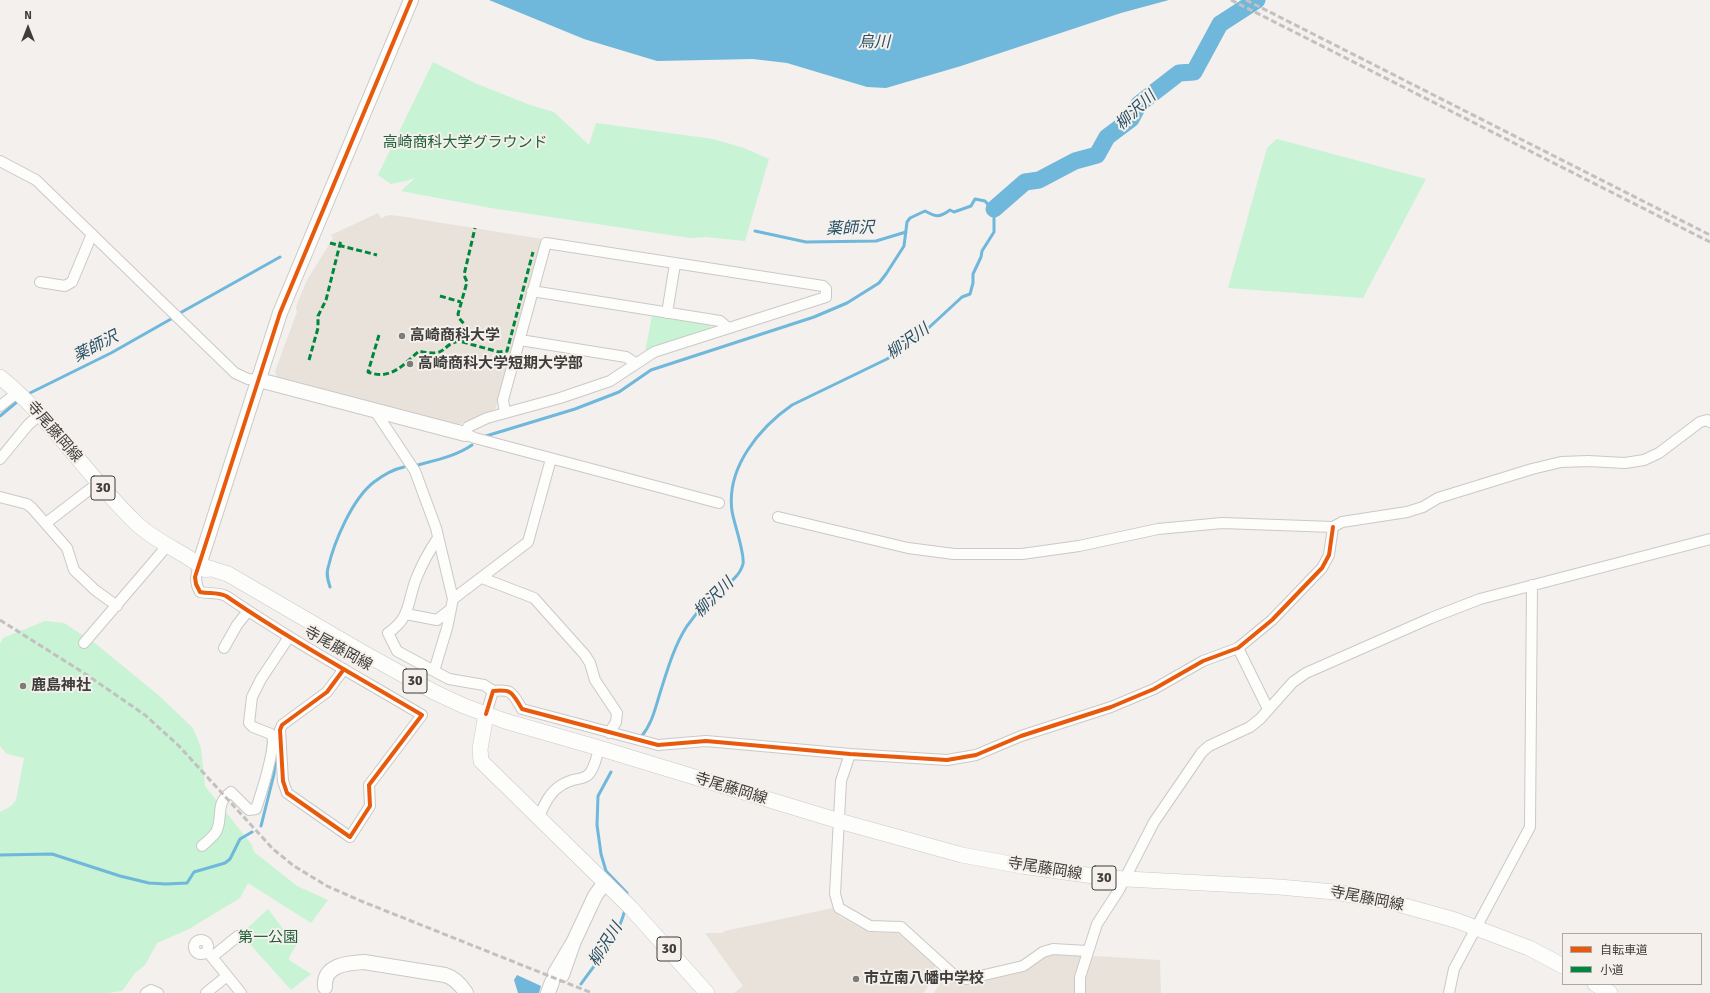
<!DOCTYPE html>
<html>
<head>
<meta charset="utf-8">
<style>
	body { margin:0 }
	#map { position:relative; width:1710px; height:993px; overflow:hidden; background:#f3f0ed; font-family:Signika,"Noto Sans JP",sans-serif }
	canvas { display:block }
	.legend { position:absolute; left:1562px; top:933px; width:140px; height:52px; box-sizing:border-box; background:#f5f0eb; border:1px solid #aca8a5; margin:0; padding:5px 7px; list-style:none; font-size:12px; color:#3f3d3b }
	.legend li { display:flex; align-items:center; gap:8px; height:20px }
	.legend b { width:20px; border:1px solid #aca8a5 }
	.north { position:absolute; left:8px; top:8px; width:40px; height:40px; -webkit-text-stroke:3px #f5f0eb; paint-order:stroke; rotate:0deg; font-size:11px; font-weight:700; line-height:16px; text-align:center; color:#3f3d3b }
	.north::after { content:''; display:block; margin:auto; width:14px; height:18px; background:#3f3d3b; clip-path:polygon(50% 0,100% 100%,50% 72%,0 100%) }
</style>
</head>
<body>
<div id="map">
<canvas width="1710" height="993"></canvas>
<ul class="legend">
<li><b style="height:5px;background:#e8590c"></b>自転車道</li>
<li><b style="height:5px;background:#00873e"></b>小道</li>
</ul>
<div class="north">N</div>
</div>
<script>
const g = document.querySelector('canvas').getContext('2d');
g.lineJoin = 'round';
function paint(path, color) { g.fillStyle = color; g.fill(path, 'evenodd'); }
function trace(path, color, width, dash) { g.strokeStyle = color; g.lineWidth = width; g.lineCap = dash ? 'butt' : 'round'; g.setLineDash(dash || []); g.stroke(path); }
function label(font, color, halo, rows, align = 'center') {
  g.font = font + ' Signika,"Noto Sans JP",sans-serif'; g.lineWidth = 4; g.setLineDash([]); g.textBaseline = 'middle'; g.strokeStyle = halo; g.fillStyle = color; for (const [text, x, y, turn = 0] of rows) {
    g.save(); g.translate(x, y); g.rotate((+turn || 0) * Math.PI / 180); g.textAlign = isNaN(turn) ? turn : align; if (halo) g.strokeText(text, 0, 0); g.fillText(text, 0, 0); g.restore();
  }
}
const built = new Path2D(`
	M 378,213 L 381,218 L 389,215 L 399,216 L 542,239 L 510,361 L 495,410 L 458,425 L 277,378 L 275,371 L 297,312 L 296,307 L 306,282 L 333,238 L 331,235 Z
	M 833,908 L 839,916 L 868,932 L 898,933 L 935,964 L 935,973 L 924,993 L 734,993 L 743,986 L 705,933 L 722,933 L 725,931 Z
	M 1056,953 L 1081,954 L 1074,993 L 934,993 L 942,979 L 965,985 L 1027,970 L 1046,955 Z
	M 1095,956 L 1160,960 L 1161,993 L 1084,993 L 1085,977 L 1089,959 Z`);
const green = new Path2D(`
	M 433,62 L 477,84 L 530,105 L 554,112 L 589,145 L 596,123 L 713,139 L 744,148 L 769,159 L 745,241 L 706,237 L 690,238 L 491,208 L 401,191 L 415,178 L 406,181 L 391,184 L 378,175 Z
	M 1277,139 L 1426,179 L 1363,298 L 1228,288 L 1267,148 Z
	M 652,316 L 711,325 L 711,329 L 651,348 L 645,352 Z
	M 45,621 L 64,623 L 96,644 L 157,694 L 193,728 L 201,748 L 205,786 L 252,845 L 254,852 L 297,886 L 328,900 L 311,923 L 248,883 L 240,898 L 189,929 L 157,943 L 145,965 L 135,973 L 122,991 L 108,993 L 0,993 L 0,812 L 11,806 L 16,800 L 24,758 L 7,754 L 0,746 L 0,644 L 3,638 Z
	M 268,909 C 278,921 285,934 297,944 L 289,957 L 289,960 L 311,974 L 291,990 L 241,934 Z`);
const water = new Path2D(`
	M 489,0 L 1169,0 L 1121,13 L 961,66 L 886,88 L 867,87 L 787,63 L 753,59 L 657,61 L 584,39 Z
	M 517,975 L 541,986 L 539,993 L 518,993 L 514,980 Z`);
const stream = new Path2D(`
	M 755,231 L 806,242 L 876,241 L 906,232
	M 180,313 L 280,257
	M 30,393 L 111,353 L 171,319
	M 0,416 L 18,401
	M 486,436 L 575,409 L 619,392 L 651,370 L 814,317 L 847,303 L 879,283 L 886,274 L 904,246 L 907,222 L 910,218 L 925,211 C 936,217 939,218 950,210 L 954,212 L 971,206 L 975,199 L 985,201 L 992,209 L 994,209 L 994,232 L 982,251 L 981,257 L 973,274 L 973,283 L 970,294 L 962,297 L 922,334 L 887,359 L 792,405 C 759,428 726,468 732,511 C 734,524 745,553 743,564 C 739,580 719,589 708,600 C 700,608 694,617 687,626 C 674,646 667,671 660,693 C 655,709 652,724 641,737
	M 418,465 C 437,460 456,456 472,445
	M 330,587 C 328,581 326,575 328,568 C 334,542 352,499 374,482 C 382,476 394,469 404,467
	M 611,772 L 598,796 L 597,825 L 601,854 L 606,871 L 627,893 L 627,897
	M 261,826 L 274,774 L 276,752
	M 0,855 L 52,854 L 120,876 L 149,883 L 166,884 L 187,883 L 194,872 L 225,863 L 230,859 L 240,839 L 252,832
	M 581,984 C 597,961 619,937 625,909`);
const river = new Path2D(`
	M 994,209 L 1025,182 L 1039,180 L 1075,161 L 1097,155 L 1107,137 L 1131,119 L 1139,104 L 1179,73 L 1194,72 L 1220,24 L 1257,0`);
const street = new Path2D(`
	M 0,161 L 36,180 L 235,373 L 248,379 L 259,380
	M 40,282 L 65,286 L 72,282 L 92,234
	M 532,291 L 720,321 L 728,328
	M 667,313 L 675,264
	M 520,340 L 626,357 L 635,363
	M 0,406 L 18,392
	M 375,411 L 415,471 L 436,528 L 453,599 L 447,628 L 434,671 L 449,679 L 484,685 L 493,691
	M 505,413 L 503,400 L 546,243 L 823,286 L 826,289 L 826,297 L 654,352 L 610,381 L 560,398 L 487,418 L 468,427 L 465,434 L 475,438 L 719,503
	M 0,459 L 28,425 L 40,414
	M 0,497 L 27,504 L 32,508 L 67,548 L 74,570 L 95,590 L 117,606
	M 778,517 L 908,548 L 954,554 L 1022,554 L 1079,546 L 1158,529 L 1222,523 L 1333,527 L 1342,522 L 1407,512 L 1423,507 L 1438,498 L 1532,469 L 1561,462 L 1588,461 L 1625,463 L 1644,460 L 1659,453 L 1700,422 L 1707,420 L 1710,422
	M 46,523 L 98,483
	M 199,565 C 196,575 194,582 200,592 C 209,594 217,592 226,596 C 289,639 356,676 422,715 L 369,785 L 370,806 L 350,837 L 287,793 L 283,781 L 280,730 L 282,725 L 327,692 L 344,669
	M 482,578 L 534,598 L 585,655 L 590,663 L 595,680 L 617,713 L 616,722 L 609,733
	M 453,599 L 528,542 L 551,459
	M 406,614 L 437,620 L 451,609
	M 84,643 L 167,546
	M 224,648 L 237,625 L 248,611
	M 1238,648 L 1268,709
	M 434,671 L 397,651 L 388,633 C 411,617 407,603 416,579 C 422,564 429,551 438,538
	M 486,714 L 493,691 C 513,689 512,693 522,709 L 658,745 L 706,741 L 850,754 L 947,760 L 976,755 L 1021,736 L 1111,707 L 1154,689 L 1203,661 L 1238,648 L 1272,620 L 1322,568 L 1329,555 L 1333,527
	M 850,754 L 841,781 L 835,894 L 839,908 L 870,926 L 901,927 L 956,977 L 967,979 L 1023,966 L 1043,952 L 1053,949 L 1087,951
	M 539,816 C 544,806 549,793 560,786 C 581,772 588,788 597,756
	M 202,846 C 206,842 213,837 216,832 C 224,817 214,804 231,792 L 249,810 L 256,809 C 260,797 278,743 271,734 L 253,727 L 249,723 L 252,697 L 261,679 L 289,637
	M194 947a7 7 0 1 1 14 0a7 7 0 1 1-14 0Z
	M 207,951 L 241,993
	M 212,957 L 238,936
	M 146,993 L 151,990 L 158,993
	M 206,993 L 227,976
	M 1080,993 L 1080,977 L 1097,924 L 1119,890 L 1154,822 L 1202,752 L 1209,746 L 1250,727 L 1260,719 L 1293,682 L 1306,673 L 1431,618 L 1480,599 L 1710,539
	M 1449,993 L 1454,969 L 1530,827 L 1532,585`);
const secondary = new Path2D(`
	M 259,380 L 465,434
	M 199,565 L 280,313 L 411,0
	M 574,941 L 595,896 L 605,882
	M 555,973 L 574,941 L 562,975
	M 325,987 C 323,965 347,963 364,962 L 445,975 C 455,978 461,985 466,993
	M 548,993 L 552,982`);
const primary = new Path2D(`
	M 0,377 C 52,419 88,477 136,523 C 157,543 184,552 206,570
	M 199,565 L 228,574 L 362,652 L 434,692 L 464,706 L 505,721 L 599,748 L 839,821 L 962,855 L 1022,866 L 1108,878 L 1279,887 L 1335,892 L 1387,901 L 1455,920 L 1529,948 L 1563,966
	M 486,714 L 480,749 L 481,761 L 630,907 L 707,993
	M 1595,984 L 1610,993`);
const rail = new Path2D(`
	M 1231,0 L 1710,242
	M 1246,0 L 1710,235
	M 0,620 L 87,675 L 145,715 L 179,746 L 273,849 L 294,866 L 327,886 L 361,901 L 592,993`);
const quiet = new Path2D(`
	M 330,243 L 377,255
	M 440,296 L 461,302
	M 379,335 L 368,372 C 391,381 404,364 419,351 C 448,358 440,345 459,341 L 499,352 L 507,351 L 533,252
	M 462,341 L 464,324 L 459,318 L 458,314 L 467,282 L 464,275 L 475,228
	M 309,360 L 318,328 L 318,316 L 326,300 L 341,240`);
const cycleway = new Path2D(`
	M 344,669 L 327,692 L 282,725 L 280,730 L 283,781 L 287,793 L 350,837 L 370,806 L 369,785 L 422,715 C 356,676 289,639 226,596 C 217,592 209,594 200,592 L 196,584 L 195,577 L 280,313 L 411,0
	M 486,714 L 493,691 C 513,689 512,693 522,709 L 658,745 L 706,741 L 850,754 L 947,760 L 976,755 L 1021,736 L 1111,707 L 1154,689 L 1203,661 L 1238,648 L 1272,620 L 1322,568 L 1329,555 L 1333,527`);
const markers = [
	[402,336,4,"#7e7c79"],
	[410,364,4,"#7e7c79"],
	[23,686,4,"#7e7c79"],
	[856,979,4,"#7e7c79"]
];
const shields = [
	[103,488,24],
	[415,681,24],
	[1104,878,24],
	[669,949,24]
];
const shieldNames = [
	["30",103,488],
	["30",415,681],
	["30",1104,878],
	["30",669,949]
];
const parkNames = [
	["高崎商科大学グラウンド",465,143],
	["第一公園",268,938]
];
const poiNames = [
	["高崎商科大学",410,336],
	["高崎商科大学短期大学部",418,364],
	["鹿島神社",31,686],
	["市立南八幡中学校",864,979]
];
const streetNames = [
	["寺尾藤岡線",54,432,49],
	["寺尾藤岡線",338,649,29],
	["寺尾藤岡線",731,789,17],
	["寺尾藤岡線",1045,869,9],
	["寺尾藤岡線",1367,899,11]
];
const waterNames = [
	["烏川",874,43],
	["柳沢川",1136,111,-43],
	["薬師沢",850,229,-2],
	["柳沢川",908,342,-36],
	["薬師沢",96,347,-27],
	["柳沢川",714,598,-45],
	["柳沢川",606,945,-58]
];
paint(built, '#e8e2da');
paint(green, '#c8f3d4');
paint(water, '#6fb7db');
trace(stream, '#6fb7db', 3);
trace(river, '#6fb7db', 17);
trace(street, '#cbc9c7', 12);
trace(secondary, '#cbc9c7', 16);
trace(primary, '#cbc9c7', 16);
trace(street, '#fdfdfc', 10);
trace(secondary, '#fdfdfc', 14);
trace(primary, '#fdfdfc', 15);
trace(rail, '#c2c1c0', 3, [6, 3]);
trace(quiet, '#00873e', 3, [6, 3]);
trace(cycleway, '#e8590c', 4);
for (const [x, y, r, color] of markers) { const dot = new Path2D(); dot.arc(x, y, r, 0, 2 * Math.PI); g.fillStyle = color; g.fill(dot); trace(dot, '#f5f0eb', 1.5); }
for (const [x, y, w] of shields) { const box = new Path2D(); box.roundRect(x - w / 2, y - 12, w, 24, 3); g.fillStyle = '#f5f0eb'; g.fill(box); trace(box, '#3f3d3b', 1); }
label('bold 14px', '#3f3d3b', null, shieldNames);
label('15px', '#1e603b', '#f5f0eb', parkNames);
label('bold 15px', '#3f3d3b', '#f5f0eb', poiNames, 'left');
label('15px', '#3f3d3b', '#f5f0eb', streetNames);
label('italic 16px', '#265067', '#f5f0eb', waterNames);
</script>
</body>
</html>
